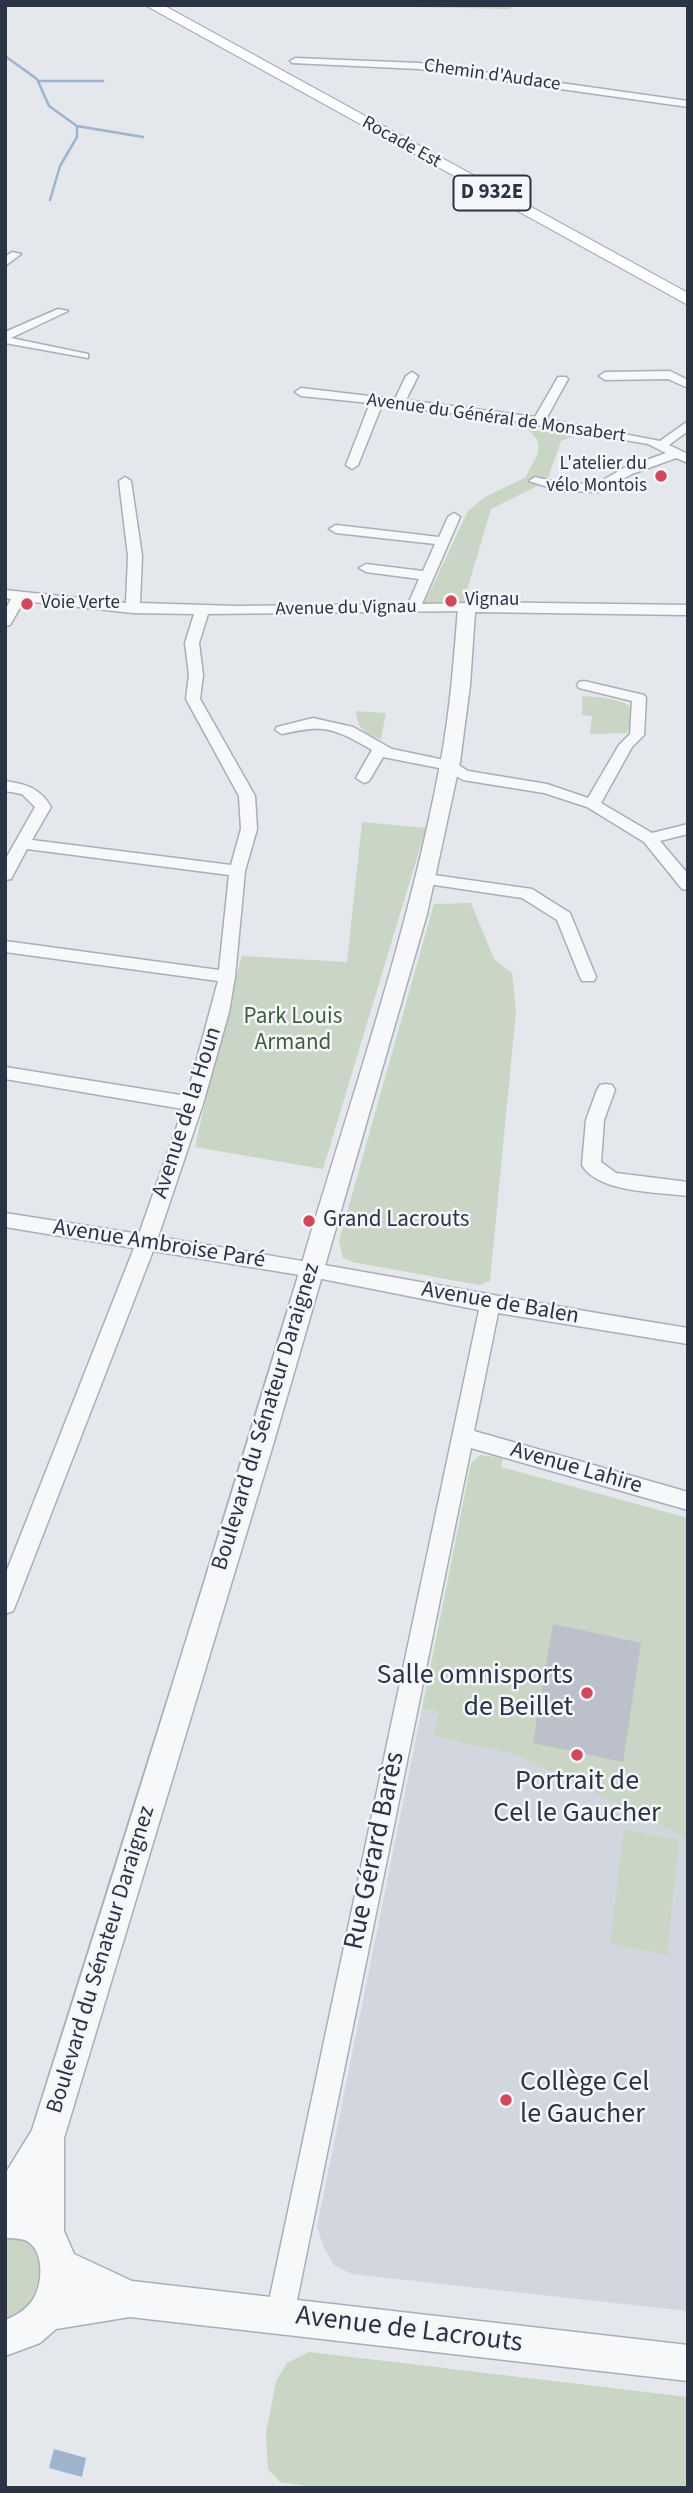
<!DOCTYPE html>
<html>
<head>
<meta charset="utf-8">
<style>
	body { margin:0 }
	#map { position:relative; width:693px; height:2493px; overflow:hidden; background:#e4e7ec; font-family:"Source Sans 3",sans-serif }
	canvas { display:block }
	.frame { position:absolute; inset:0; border:7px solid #2b3445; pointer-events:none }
</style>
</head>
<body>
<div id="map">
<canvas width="693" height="2493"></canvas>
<div class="frame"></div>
</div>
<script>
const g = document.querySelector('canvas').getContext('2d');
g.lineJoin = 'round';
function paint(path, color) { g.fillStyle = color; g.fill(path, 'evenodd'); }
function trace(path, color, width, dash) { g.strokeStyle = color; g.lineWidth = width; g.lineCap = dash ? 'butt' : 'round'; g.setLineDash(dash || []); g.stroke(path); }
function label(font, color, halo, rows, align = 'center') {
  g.font = font + ' "Source Sans 3",sans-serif'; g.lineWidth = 5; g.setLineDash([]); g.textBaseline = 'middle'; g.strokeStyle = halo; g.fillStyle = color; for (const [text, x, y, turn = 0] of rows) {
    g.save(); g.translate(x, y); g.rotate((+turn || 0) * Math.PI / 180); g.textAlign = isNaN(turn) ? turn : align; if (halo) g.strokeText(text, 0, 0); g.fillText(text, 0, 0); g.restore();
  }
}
const built = new Path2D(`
	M 422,1709 L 439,1712 L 433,1736 L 516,1755 L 688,1839 L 688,2311 L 351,2274 L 334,2265 L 324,2248 L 317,2227 Z`);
const green = new Path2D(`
	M 313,5 L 512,5 L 510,9 Z
	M 525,428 L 574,436 L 561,441 L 547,481 L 491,509 L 467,590 L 470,597 L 480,601 L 424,604 L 468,511 L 485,497 L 526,477 C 536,455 549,445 525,428 Z
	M 582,696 C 601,697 661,701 626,733 L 590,734 L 592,716 L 582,715 Z
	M 356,711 L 386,713 L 381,739 C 365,734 357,729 356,711 Z
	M 362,822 L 426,828 L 323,1169 L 195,1147 L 222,1027 L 242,956 L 347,962 Z
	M 471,903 L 494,959 L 512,973 L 516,1011 L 490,1281 L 479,1285 L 352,1262 L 343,1258 L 339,1241 L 434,904 Z
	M 480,1455 L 503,1458 L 501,1467 L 688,1518 L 688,1839 L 516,1755 L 433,1736 L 439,1712 L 422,1709 L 471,1463 Z
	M 624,1829 L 679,1840 L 667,1955 L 610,1943 Z
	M 5,2237 C 10,2237 17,2237 22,2238 C 48,2248 45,2289 30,2306 C 23,2313 14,2317 5,2319 Z
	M 309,2352 L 688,2397 L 688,2488 L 322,2488 L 280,2482 L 268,2469 L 266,2433 L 276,2381 L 287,2363 Z`);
const water = new Path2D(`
	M 54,2449 L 86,2458 L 82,2477 L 49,2468 Z`);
const stream = new Path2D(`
	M 5,56 L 37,79 L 49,106 L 77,126 L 77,137 L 60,166 L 50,200
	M 38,81 L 103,81
	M 77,126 L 143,137`);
const building = new Path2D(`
	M 553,1624 L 641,1643 L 623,1762 L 533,1743 Z`);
const minor = new Path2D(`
	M 295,58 L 419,63 L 688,101 L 688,107 L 419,69 L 292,63 L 290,61 Z
	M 12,252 L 21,254 L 5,266 L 5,257 Z
	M 58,309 L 68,311 L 11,338 L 88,354 L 88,358 L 5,343 L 5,332 Z
	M 670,371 L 688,380 L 688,388 L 668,379 L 605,380 L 599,376 L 605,372 Z
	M 412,372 L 418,376 L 406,400 L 535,417 L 558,377 L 566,377 L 568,379 L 546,419 L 660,441 L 688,421 L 688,431 L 669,445 L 688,454 L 688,463 L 676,458 L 632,474 L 598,492 L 560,491 L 529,481 L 535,477 L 560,483 L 596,484 L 624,468 L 666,453 L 648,444 L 502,419 L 382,405 L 358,465 L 352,469 L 346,465 L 370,403 L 301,396 L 295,392 L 301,388 L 395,399 L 406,376 Z
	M 125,477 L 131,481 L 142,556 L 140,603 L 236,606 L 408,604 L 419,579 L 366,572 L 359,568 L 366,564 L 423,571 L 435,544 L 336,533 L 329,529 L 336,525 L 439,537 L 448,517 L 454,513 L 460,517 L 422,604 L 467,603 L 474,607 L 467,611 L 208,614 L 199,643 L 203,675 L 200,699 L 255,796 L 257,829 L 245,871 L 235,977 L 229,1012 L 203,1104 L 158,1237 C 335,1265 511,1300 688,1328 L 688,1344 L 498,1313 L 474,1431 L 688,1492 L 688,1510 L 471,1448 L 294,2315 L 290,2325 L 280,2329 L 270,2325 L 266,2315 L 479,1310 L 312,1277 L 153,1251 L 16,1604 L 13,1611 L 5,1614 L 5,1575 L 134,1248 L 5,1227 L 5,1213 L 139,1234 L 183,1109 L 5,1079 L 5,1067 L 187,1096 L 218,981 L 5,952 L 5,941 L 219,970 L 229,875 L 27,849 L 11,879 L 5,880 L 5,860 L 35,807 L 22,794 L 5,791 L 5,781 C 26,784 40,788 51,807 L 32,840 L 231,865 L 241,829 L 239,796 L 186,699 L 189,675 L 185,643 L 194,614 L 133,613 L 24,601 L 10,625 L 5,626 L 5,610 L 11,599 L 5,598 L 5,590 L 126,603 L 128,556 L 119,481 Z
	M 584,681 L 644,695 L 646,698 L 644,735 L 632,747 L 601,803 L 652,833 L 688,824 L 688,834 L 660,841 L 688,874 L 688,890 L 682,889 L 644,842 L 587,807 L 544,793 L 463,780 L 444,769 L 383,757 L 369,781 L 364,783 L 356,778 L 372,750 C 333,728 326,724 282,734 L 275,730 L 277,727 L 313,718 L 353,727 L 392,749 L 454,762 L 468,771 L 547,784 L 588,798 L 619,745 L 630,734 L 632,701 L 579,688 L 577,685 L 579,682 Z
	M 427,874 L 532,889 L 570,913 L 596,977 L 594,981 L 582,981 L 580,977 L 557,920 L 522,898 L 421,883 L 419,879 Z
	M 606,1084 L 612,1085 L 615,1090 L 604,1120 L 601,1162 L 616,1173 L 688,1182 L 688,1196 C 658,1192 598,1193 582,1165 L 586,1120 L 597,1090 L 600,1085 Z`);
const tertiary = new Path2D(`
	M 467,602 L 688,605 L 688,615 L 475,612 L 470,685 L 460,762 L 427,914 L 273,1445 L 64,2138 L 64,2231 L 74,2254 L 132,2281 L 688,2345 L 688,2381 L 130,2317 L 56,2329 L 40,2343 L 5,2356 L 5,2320 C 16,2316 25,2310 32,2301 C 43,2285 45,2252 27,2241 C 20,2238 12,2238 5,2238 L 5,2174 L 32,2130 C 124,1841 214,1553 302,1263 C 351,1098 408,935 440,765 C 450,713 454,660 458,607 Z`);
const primary = new Path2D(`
	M 145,5 L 163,5 L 688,293 L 688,305 Z`);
const markers = [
	[661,476,7,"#d1495b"],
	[451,601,7,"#d1495b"],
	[27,604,7,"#d1495b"],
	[309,1221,7,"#d1495b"],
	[587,1693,7,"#d1495b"],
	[577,1755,7,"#d1495b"],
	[506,2100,7,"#d1495b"]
];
const farStreetnames = [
	["Chemin d'Audace",492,76,8],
	["Rocade Est",401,143,29],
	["Avenue du Général de Monsabert",496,419,8],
	["Avenue du Vignau",346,609,-1]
];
const farPoinames = [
	["L'atelier du",647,465,"right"],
	["vélo Montois",647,487,"right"],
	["Vignau",465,601],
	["Voie Verte",41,604]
];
const shields = [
	[492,193,77]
];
const shieldNames = [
	["D 932E",492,193]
];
const parkNames = [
	["Park Louis",293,1018],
	["Armand",293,1044]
];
const streetNames = [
	["Avenue de la Houn",188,1113,-72],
	["Avenue Ambroise Paré",159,1245,9],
	["Avenue de Balen",500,1304,10],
	["Boulevard du Sénateur Daraignez",267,1417,-73],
	["Avenue Lahire",576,1469,16],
	["Boulevard du Sénateur Daraignez",102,1960,-73]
];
const poiNames = [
	["Grand Lacrouts",323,1221]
];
const nearPoinames = [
	["Salle omnisports",573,1677],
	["de Beillet",573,1709],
	["Portrait de",577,1783,"center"],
	["Cel le Gaucher",577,1815,"center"],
	["Collège Cel",520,2084,"left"],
	["le Gaucher",520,2116,"left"]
];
const nearStreetnames = [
	["Rue Gérard Barès",376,1851,-78],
	["Avenue de Lacrouts",409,2331,7]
];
paint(built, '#d2d6de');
paint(green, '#c9d6c5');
paint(water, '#9fb4cc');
trace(stream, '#9fb4cc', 2.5);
paint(building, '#bbc0ca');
trace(minor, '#a9aeb7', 3);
trace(tertiary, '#a9aeb7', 3);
trace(primary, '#a3abb8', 2);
paint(minor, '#f7f8fa');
paint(tertiary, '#f7f8fa');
paint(primary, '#fff');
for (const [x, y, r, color] of markers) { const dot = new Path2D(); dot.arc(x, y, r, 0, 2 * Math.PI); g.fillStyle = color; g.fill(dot); trace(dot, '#f4f6f9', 2.5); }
label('19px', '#2b3445', '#f4f6f9', farStreetnames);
label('19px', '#2b3445', '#f4f6f9', farPoinames, 'left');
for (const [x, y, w] of shields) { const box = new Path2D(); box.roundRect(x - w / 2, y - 17.5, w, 35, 5); g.fillStyle = '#f4f6f9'; g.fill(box); trace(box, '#2b3445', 2); }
label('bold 21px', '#2b3445', null, shieldNames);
label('23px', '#3f6138', '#f4f6f9', parkNames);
label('23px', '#2b3445', '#f4f6f9', streetNames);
label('23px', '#2b3445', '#f4f6f9', poiNames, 'left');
label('28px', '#2b3445', '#f4f6f9', nearPoinames, 'right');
label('28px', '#2b3445', '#f4f6f9', nearStreetnames);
</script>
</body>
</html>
